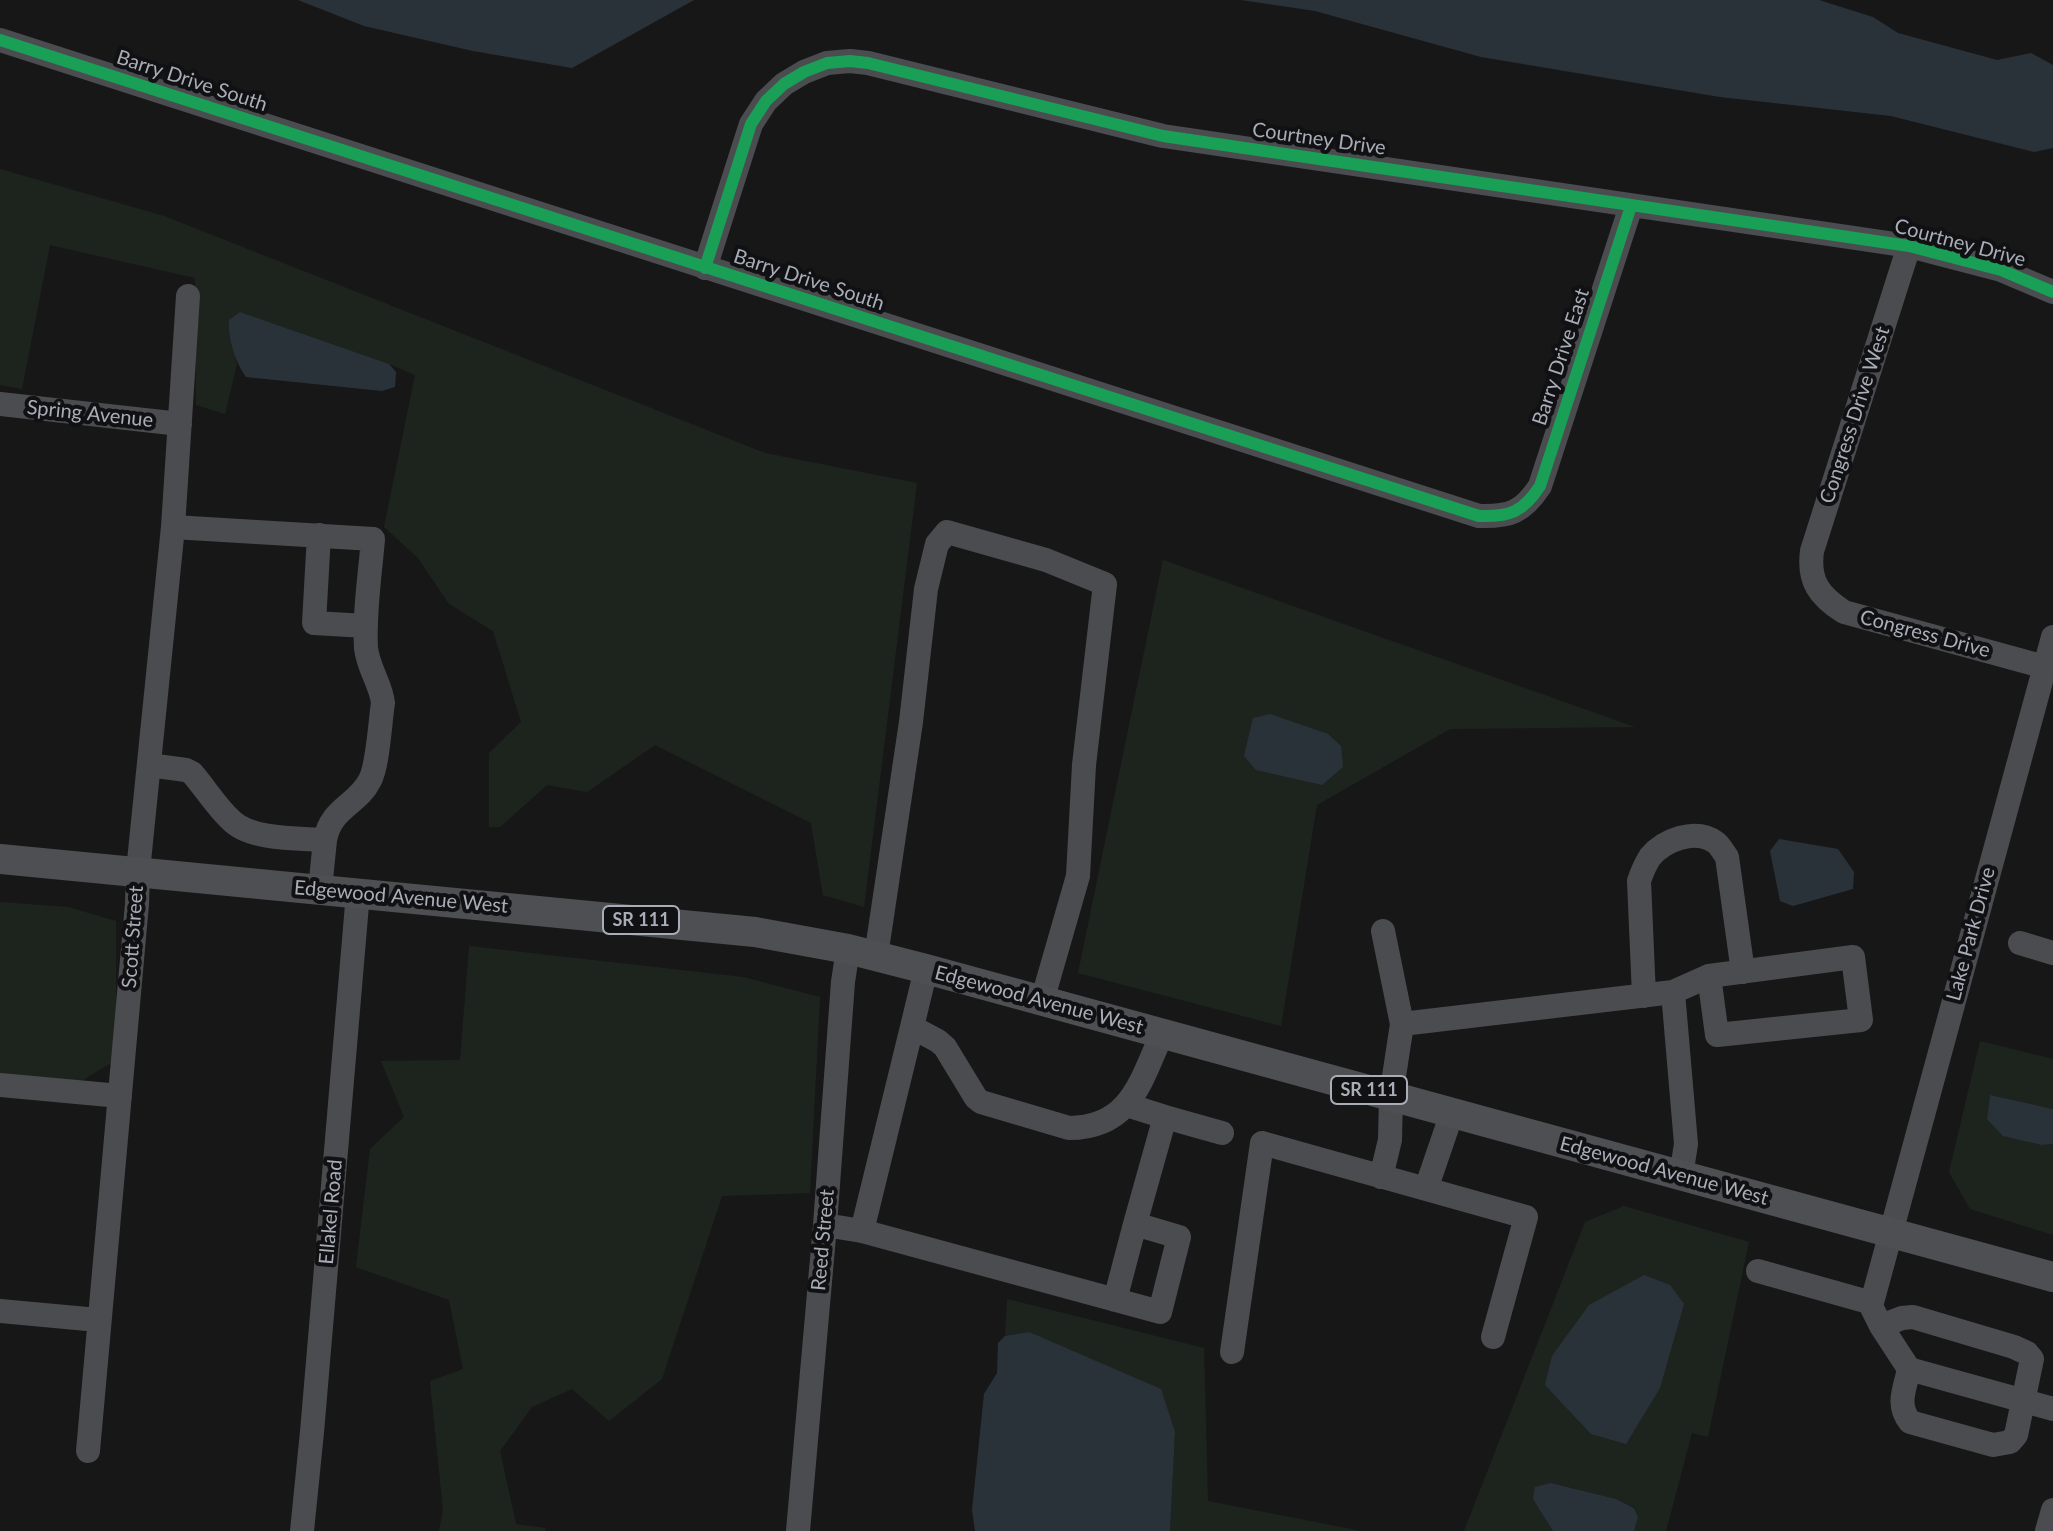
<!DOCTYPE html>
<html>
<head>
<meta charset="utf-8">
<style>
	body { margin:0 }
	canvas { display:block; background:#171717 }
</style>
</head>
<body>
<canvas width="2053" height="1531"></canvas>
<script>
const g = document.querySelector('canvas').getContext('2d');
g.lineJoin = 'round';
function paint(path, color) { g.fillStyle = color; g.fill(path, 'evenodd'); }
function trace(path, color, width, dash) { g.strokeStyle = color; g.lineWidth = width; g.lineCap = dash ? 'butt' : 'round'; g.setLineDash(dash || []); g.stroke(path); }
function label(font, color, halo, rows, align = 'center') {
  g.font = font + ' Lato,sans-serif'; g.lineWidth = 8; g.setLineDash([]); g.textBaseline = 'middle'; g.strokeStyle = halo; g.fillStyle = color; for (const [text, x, y, turn = 0] of rows) {
    g.save(); g.translate(x, y); g.rotate((+turn || 0) * Math.PI / 180); g.textAlign = isNaN(turn) ? turn : align; if (halo) g.strokeText(text, 0, 0); g.fillText(text, 0, 0); g.restore();
  }
}
const green = new Path2D(`
	M 0,169 L 164,216 L 765,453 L 917,483 L 864,907 L 823,895 L 811,823 L 655,745 L 587,792 L 547,785 L 500,827 L 489,827 L 489,753 L 521,722 L 493,631 L 449,604 L 418,558 L 384,527 L 415,375 L 389,364 L 240,312 L 229,327 L 237,364 L 225,414 L 196,405 L 195,278 L 50,245 L 22,389 L 0,385 Z
	M 1163,560 L 1635,727 L 1450,729 L 1317,805 L 1281,1026 L 1078,973 Z
	M 0,902 L 68,907 L 116,921 L 116,1060 L 78,1083 L 0,1075 Z
	M 469,946 L 743,977 L 820,997 L 810,1193 L 722,1196 L 662,1379 L 609,1421 L 572,1389 L 532,1407 L 500,1451 L 516,1524 L 545,1528 L 546,1531 L 439,1531 L 443,1510 L 430,1381 L 463,1369 L 449,1300 L 356,1267 L 370,1149 L 404,1117 L 381,1061 L 460,1060 Z
	M 1980,1041 L 2053,1059 L 2053,1109 L 1990,1095 L 1987,1119 L 2042,1145 L 2053,1144 L 2053,1235 L 1970,1209 L 1949,1172 Z
	M 1624,1206 L 1749,1242 L 1708,1437 L 1692,1433 L 1666,1531 L 1634,1531 L 1638,1517 L 1634,1507 L 1616,1499 L 1551,1483 L 1533,1498 L 1553,1531 L 1464,1531 L 1585,1222 Z
	M 1007,1299 L 1204,1348 L 1208,1501 L 1361,1531 L 1170,1531 L 1175,1432 L 1030,1332 L 1005,1336 Z`);
const water = new Path2D(`
	M 298,0 L 694,0 L 572,68 L 473,51 L 364,26 Z
	M 1241,0 L 1819,0 L 1873,17 L 1898,33 L 1997,60 L 2031,53 L 2053,65 L 2053,148 L 2034,152 L 1891,116 L 1720,97 L 1481,57 L 1315,11 Z
	M 240,312 L 389,364 L 396,372 L 395,387 L 382,391 L 246,377 C 235,362 228,339 229,320 Z
	M 1270,714 L 1328,734 L 1341,746 L 1343,767 L 1322,785 L 1256,770 L 1244,756 L 1253,718 Z
	M 1779,839 L 1838,849 L 1854,872 L 1853,889 L 1793,906 L 1780,901 L 1770,851 Z
	M 1990,1095 L 2053,1109 L 2053,1144 L 2042,1145 L 2003,1136 L 1987,1119 Z
	M 1644,1275 L 1670,1285 L 1684,1304 L 1660,1388 L 1626,1444 L 1591,1434 L 1545,1385 L 1552,1356 L 1589,1305 Z
	M 1029,1332 L 1161,1389 L 1175,1432 L 1170,1531 L 975,1531 L 972,1510 L 984,1394 L 997,1373 L 998,1343 L 1005,1336 Z
	M 1551,1483 L 1616,1499 L 1634,1508 L 1638,1517 L 1634,1531 L 1553,1531 L 1533,1499 L 1535,1487 Z`);
const minor = new Path2D(`
	M 0,40 L 1479,516 C 1510,517 1523,512 1540,486 L 1631,206
	M 1909,246 L 1812,551 C 1808,581 1819,596 1844,612 L 2045,667
	M 705,268 L 751,124 L 766,101 L 784,84 L 804,72 L 827,63 L 850,61 L 868,63 L 1163,136 L 1909,246 L 2001,270 L 2053,292
	M 0,404 L 180,424
	M 173,527 L 373,539 C 370,575 364,613 366,648 C 368,668 381,684 383,703 C 380,722 378,765 370,780 C 358,805 331,807 325,840
	M 319,535 L 314,623 L 366,626
	M 2053,637 L 1871,1306 L 1881,1326 L 1909,1369 L 2053,1409
	M 149,765 L 186,770 L 192,773 C 206,789 217,808 233,822 C 253,840 298,838 325,840 L 320,889
	M 1383,931 L 1402,1024
	M 2020,943 L 2053,953
	M 876,956 L 911,722 L 926,589 L 937,544 L 947,532 L 1046,560 L 1105,584 L 1084,765 L 1078,876 L 1042,1001
	M 926,969 L 912,1027 L 938,1041 L 945,1047 L 976,1098 L 981,1102 L 1069,1128 C 1131,1128 1141,1080 1162,1034
	M 1673,992 L 1709,976 L 1853,957 L 1861,1020 L 1717,1035 L 1709,976
	M 1644,996 L 1639,881 C 1642,872 1645,865 1650,857 C 1664,840 1695,828 1715,842 C 1720,845 1723,852 1727,857 L 1743,972
	M 0,1085 L 120,1096
	M 1165,1117 L 1222,1133
	M 1381,1177 L 1390,1140 L 1391,1096 L 1402,1024 L 1673,992 L 1686,1144 L 1681,1176
	M 1426,1189 L 1452,1113
	M 825,1225 L 862,1231 L 1160,1312 L 1179,1237 L 1135,1224 L 1165,1117 L 1127,1105
	M 862,1231 L 912,1027
	M 1758,1271 L 1872,1303
	M 1115,1300 L 1135,1224
	M 0,1311 L 98,1320
	M 1881,1326 L 1902,1318 L 1913,1317 L 2014,1347 L 2027,1353 L 2032,1359 L 2016,1435 L 2010,1442 L 1993,1445 L 1910,1422 C 1896,1404 1905,1389 1909,1369
	M 1232,1352 L 1262,1143 L 1526,1217 L 1493,1337
	M 88,1451 L 137,904 L 138,871 L 173,527 L 188,296
	M 302,1531 L 312,1432 L 358,893
	M 798,1531 L 825,1225 L 843,982 L 848,949
	M 2047,1531 L 2053,1510`);
const major = new Path2D(`
	M 0,859 L 755,932 L 848,949 L 926,969 L 2053,1277`);
const cycleway = new Path2D(`
	M 0,40 L 1479,516 C 1510,517 1523,512 1540,486 L 1631,206
	M 705,268 L 751,124 L 766,101 L 784,84 L 804,72 L 827,63 L 850,61 L 868,63 L 1163,136 L 1909,246 L 2001,270 L 2053,292`);
const shields = [
	[641,920,76],
	[1369,1090,76]
];
const shieldNames = [
	["SR 111",641,920],
	["SR 111",1369,1090]
];
const streetNames = [
	["Barry Drive South",192,81,18],
	["Courtney Drive",1319,139,8],
	["Courtney Drive",1960,243,15],
	["Barry Drive South",809,280,18],
	["Barry Drive East",1561,357,-72],
	["Spring Avenue",90,414,6],
	["Congress Drive West",1855,415,-72],
	["Congress Drive",1925,634,15],
	["Edgewood Avenue West",401,897,5],
	["Lake Park Drive",1971,934,-75],
	["Scott Street",133,937,-86],
	["Edgewood Avenue West",1039,1000,15],
	["Edgewood Avenue West",1664,1171,15],
	["Ellakel Road",331,1212,-85],
	["Reed Street",823,1240,-85]
];
paint(green, '#1d241e');
paint(water, '#2a3239');
trace(minor, '#4b4c50', 24);
trace(major, '#4d4f52', 30);
trace(cycleway, '#1a9f57', 12);
for (const [x, y, w] of shields) { const box = new Path2D(); box.roundRect(x - w / 2, y - 14, w, 28, 6); g.fillStyle = '#111113'; g.fill(box); trace(box, '#a8adb8', 2); }
label('bold 18px', '#a8adb8', null, shieldNames);
label('20px', '#a8adb8', '#111113', streetNames);
</script>
</body>
</html>
